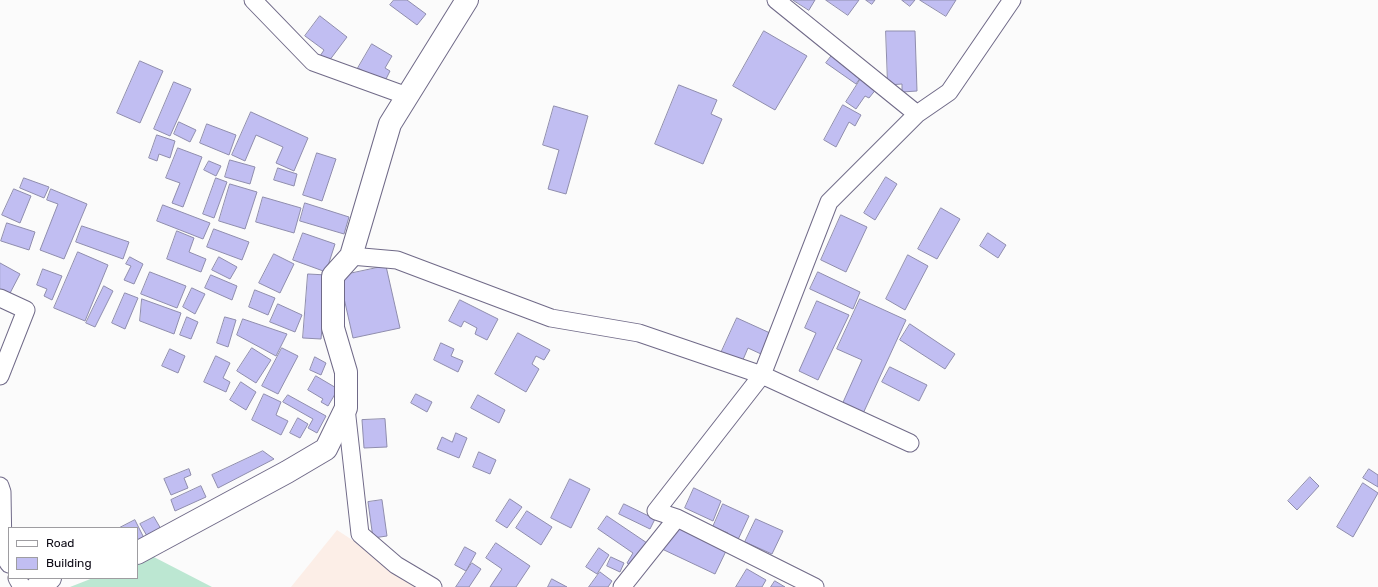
<!DOCTYPE html>
<html>
<head>
<meta charset="utf-8">
<style>
	body { margin:0 }
	#map { position:relative; width:1378px; height:587px; overflow:hidden; background:#fbfbfb; font-family:Rubik,sans-serif }
	canvas { display:block }
	.legend { position:absolute; left:8px; top:527px; width:130px; height:52px; box-sizing:border-box; background:#fff; border:1px solid #9e9da1; margin:0; padding:5px 7px; list-style:none; font-size:12px; color:#0d0a15 }
	.legend li { display:flex; align-items:center; gap:8px; height:20px }
	.legend b { width:20px; border:1px solid #9e9da1 }
</style>
</head>
<body>
<div id="map">
<canvas width="1378" height="587"></canvas>
<ul class="legend">
<li><b style="height:5px;background:#fff"></b>Road</li>
<li><b style="height:11px;background:#c1bef2"></b>Building</li>
</ul>
</div>
<script>
const g = document.querySelector('canvas').getContext('2d');
g.lineJoin = 'round';
function paint(path, color) { g.fillStyle = color; g.fill(path, 'evenodd'); }
function trace(path, color, width, dash) { g.strokeStyle = color; g.lineWidth = width; g.lineCap = dash ? 'butt' : 'round'; g.setLineDash(dash || []); g.stroke(path); }
const education = new Path2D(`
	M 337,530 L 424,587 L 291,587 Z`);
const green = new Path2D(`
	M 150,555 L 212,587 L 70,587 L 93,578 L 137,578 L 137,561 Z`);
const building = new Path2D(`
	M 394,0 L 407,0 L 426,14 L 417,25 L 390,5 Z
	M 793,0 L 815,0 L 809,10 Z
	M 826,0 L 859,0 L 848,15 Z
	M 866,0 L 875,0 L 872,4 Z
	M 902,0 L 915,0 L 910,6 Z
	M 920,0 L 956,0 L 946,16 Z
	M 320,16 L 347,37 L 326,65 L 318,59 L 324,50 L 305,36 Z
	M 764,31 L 807,56 L 775,110 L 733,86 Z
	M 886,31 L 915,31 L 917,91 L 902,92 L 902,84 L 888,85 Z
	M 372,44 L 392,56 L 385,68 L 390,71 L 384,83 L 358,68 Z
	M 833,54 L 863,74 L 856,84 L 826,63 Z
	M 140,61 L 163,71 L 140,123 L 117,113 Z
	M 862,77 L 877,88 L 869,98 L 865,96 L 856,109 L 846,102 Z
	M 174,82 L 191,89 L 170,136 L 154,129 Z
	M 679,85 L 717,100 L 711,114 L 722,119 L 703,164 L 655,144 Z
	M 843,105 L 861,115 L 855,126 L 849,122 L 836,147 L 824,140 Z
	M 554,106 L 588,116 L 566,194 L 548,189 L 559,150 L 543,145 Z
	M 251,112 L 308,138 L 294,171 L 276,163 L 283,147 L 256,135 L 245,161 L 232,155 Z
	M 179,122 L 196,130 L 190,142 L 174,134 Z
	M 207,124 L 236,135 L 229,155 L 200,143 Z
	M 157,135 L 175,141 L 170,158 L 159,154 L 157,161 L 149,158 Z
	M 178,148 L 202,157 L 183,207 L 172,203 L 180,183 L 166,178 Z
	M 317,153 L 336,159 L 322,201 L 303,195 Z
	M 230,160 L 255,167 L 250,184 L 225,177 Z
	M 209,161 L 221,166 L 216,176 L 204,170 Z
	M 278,168 L 297,174 L 294,186 L 274,180 Z
	M 886,177 L 897,184 L 875,220 L 864,213 Z
	M 24,178 L 49,187 L 44,198 L 20,188 Z
	M 216,178 L 227,182 L 214,218 L 203,214 Z
	M 230,184 L 257,192 L 245,229 L 219,221 Z
	M 14,189 L 31,196 L 20,223 L 2,215 Z
	M 51,189 L 87,204 L 64,259 L 40,250 L 58,204 L 47,200 Z
	M 263,197 L 301,208 L 294,233 L 256,222 Z
	M 305,203 L 349,217 L 344,234 L 300,221 Z
	M 163,205 L 210,223 L 203,239 L 157,221 Z
	M 941,208 L 960,219 L 937,259 L 918,249 Z
	M 841,215 L 867,227 L 846,272 L 821,260 Z
	M 7,223 L 35,232 L 29,250 L 1,241 Z
	M 82,226 L 129,242 L 123,259 L 76,242 Z
	M 214,229 L 249,242 L 242,260 L 207,247 Z
	M 177,231 L 194,238 L 189,252 L 206,259 L 201,272 L 167,259 Z
	M 303,233 L 335,244 L 326,272 L 293,260 Z
	M 988,233 L 1006,245 L 998,258 L 980,246 Z
	M 78,252 L 108,265 L 85,321 L 54,308 Z
	M 274,254 L 294,264 L 280,293 L 259,283 Z
	M 908,255 L 928,266 L 905,310 L 886,299 Z
	M 130,257 L 143,264 L 134,284 L 124,280 L 131,266 L 126,264 Z
	M 219,257 L 237,267 L 230,279 L 212,270 Z
	M 0,263 L 20,274 L 8,297 L 0,293 Z
	M 386,266 L 400,328 L 353,338 L 339,276 Z
	M 43,269 L 62,276 L 52,300 L 44,296 L 47,289 L 37,285 Z
	M 150,272 L 186,286 L 177,308 L 141,294 Z
	M 818,272 L 860,292 L 853,309 L 810,289 Z
	M 308,274 L 327,275 L 321,339 L 303,338 Z
	M 211,275 L 237,286 L 232,300 L 205,288 Z
	M 104,286 L 113,291 L 95,327 L 86,323 Z
	M 192,288 L 205,294 L 195,314 L 183,307 Z
	M 255,290 L 275,298 L 268,315 L 249,307 Z
	M 125,293 L 138,298 L 125,329 L 112,323 Z
	M 142,299 L 181,313 L 174,334 L 140,321 Z
	M 860,299 L 906,320 L 861,418 L 840,409 L 862,360 L 837,349 Z
	M 460,300 L 498,319 L 487,340 L 475,334 L 477,328 L 464,321 L 461,327 L 449,321 Z
	M 817,301 L 849,315 L 818,380 L 799,371 L 816,333 L 805,328 Z
	M 278,304 L 302,315 L 295,332 L 270,322 Z
	M 187,317 L 198,322 L 191,339 L 180,335 Z
	M 225,317 L 236,320 L 228,347 L 217,343 Z
	M 737,318 L 770,333 L 761,354 L 748,348 L 742,362 L 721,353 Z
	M 243,319 L 287,334 L 276,356 L 237,335 Z
	M 910,324 L 955,354 L 945,369 L 900,340 Z
	M 518,333 L 550,350 L 544,360 L 536,356 L 532,364 L 539,369 L 526,392 L 495,374 Z
	M 441,343 L 454,349 L 451,356 L 463,361 L 458,372 L 434,360 Z
	M 252,348 L 271,360 L 256,383 L 237,371 Z
	M 282,348 L 298,356 L 278,394 L 262,386 Z
	M 170,349 L 185,356 L 178,373 L 162,366 Z
	M 216,356 L 230,363 L 223,378 L 230,382 L 226,392 L 204,382 Z
	M 315,357 L 326,363 L 321,375 L 310,370 Z
	M 890,367 L 927,385 L 919,401 L 882,382 Z
	M 316,376 L 338,389 L 328,406 L 321,402 L 323,399 L 308,390 Z
	M 241,382 L 256,392 L 246,410 L 230,400 Z
	M 264,394 L 281,402 L 276,415 L 288,421 L 281,435 L 252,420 Z
	M 416,394 L 432,402 L 427,412 L 411,403 Z
	M 288,395 L 326,416 L 317,433 L 308,428 L 313,419 L 283,402 Z
	M 478,395 L 505,410 L 499,423 L 471,408 Z
	M 298,418 L 308,424 L 300,438 L 290,433 Z
	M 385,419 L 387,447 L 364,448 L 362,420 Z
	M 456,433 L 467,438 L 459,458 L 437,449 L 442,437 L 452,442 Z
	M 263,451 L 274,459 L 218,488 L 212,475 Z
	M 479,452 L 496,460 L 490,474 L 473,467 Z
	M 189,469 L 191,475 L 184,478 L 188,488 L 171,495 L 164,479 Z
	M 1369,469 L 1378,475 L 1378,487 L 1363,478 Z
	M 1310,477 L 1319,486 L 1297,510 L 1288,501 Z
	M 570,479 L 590,489 L 571,528 L 551,518 Z
	M 1363,483 L 1378,493 L 1353,537 L 1337,527 Z
	M 201,486 L 206,497 L 175,511 L 171,500 Z
	M 694,488 L 721,501 L 713,521 L 685,508 Z
	M 510,499 L 522,507 L 507,528 L 496,521 Z
	M 382,500 L 387,536 L 373,538 L 368,502 Z
	M 624,504 L 655,519 L 650,529 L 619,514 Z
	M 723,504 L 749,516 L 735,546 L 724,541 L 728,533 L 713,527 Z
	M 527,511 L 552,527 L 541,545 L 516,528 Z
	M 607,516 L 650,545 L 635,568 L 627,563 L 633,553 L 598,529 Z
	M 154,517 L 161,529 L 147,536 L 140,524 Z
	M 756,519 L 783,531 L 772,554 L 745,542 Z
	M 135,520 L 144,538 L 137,541 L 137,528 L 119,528 Z
	M 673,525 L 726,551 L 715,574 L 662,549 Z
	M 496,543 L 530,566 L 516,587 L 490,587 L 502,569 L 486,558 Z
	M 465,547 L 476,553 L 466,571 L 455,565 Z
	M 599,548 L 609,555 L 597,574 L 586,567 Z
	M 611,557 L 624,563 L 620,572 L 607,566 Z
	M 472,563 L 481,569 L 469,587 L 456,587 Z
	M 747,569 L 766,580 L 762,587 L 736,587 Z
	M 600,572 L 612,581 L 608,587 L 589,587 Z
	M 552,579 L 567,587 L 548,587 Z
	M 775,581 L 785,587 L 771,587 Z`);
const street = new Path2D(`
	M 253,0 L 313,62 L 407,96
	M 776,0 L 917,114
	M 351,256 L 397,260 L 551,318 L 639,333 L 762,375 L 910,443
	M 0,298 L 26,310 L 0,376
	M 346,408 L 360,534 L 396,565 L 433,587
	M 0,486 L 2,492 L 3,554 L 9,564
	M 17,578 L 22,587
	M 622,587 L 677,518
	M 815,587 L 677,518 L 656,511 L 762,375 L 829,202 L 917,114 L 949,92 L 1012,0`);
const secondary = new Path2D(`
	M 137,553 L 287,472 L 326,449 L 346,408 L 346,372 L 333,328 L 333,276 L 351,256 L 390,124 L 467,0
	M 37,587 L 50,578`);
paint(education, '#fceee7');
paint(green, '#bce7d2');
paint(building, '#c1bef2');
trace(building, '#8f8dad', 1);
trace(street, '#706a88', 19);
trace(secondary, '#706a88', 24);
trace(street, '#fff', 17);
trace(secondary, '#fff', 22);
</script>
</body>
</html>
